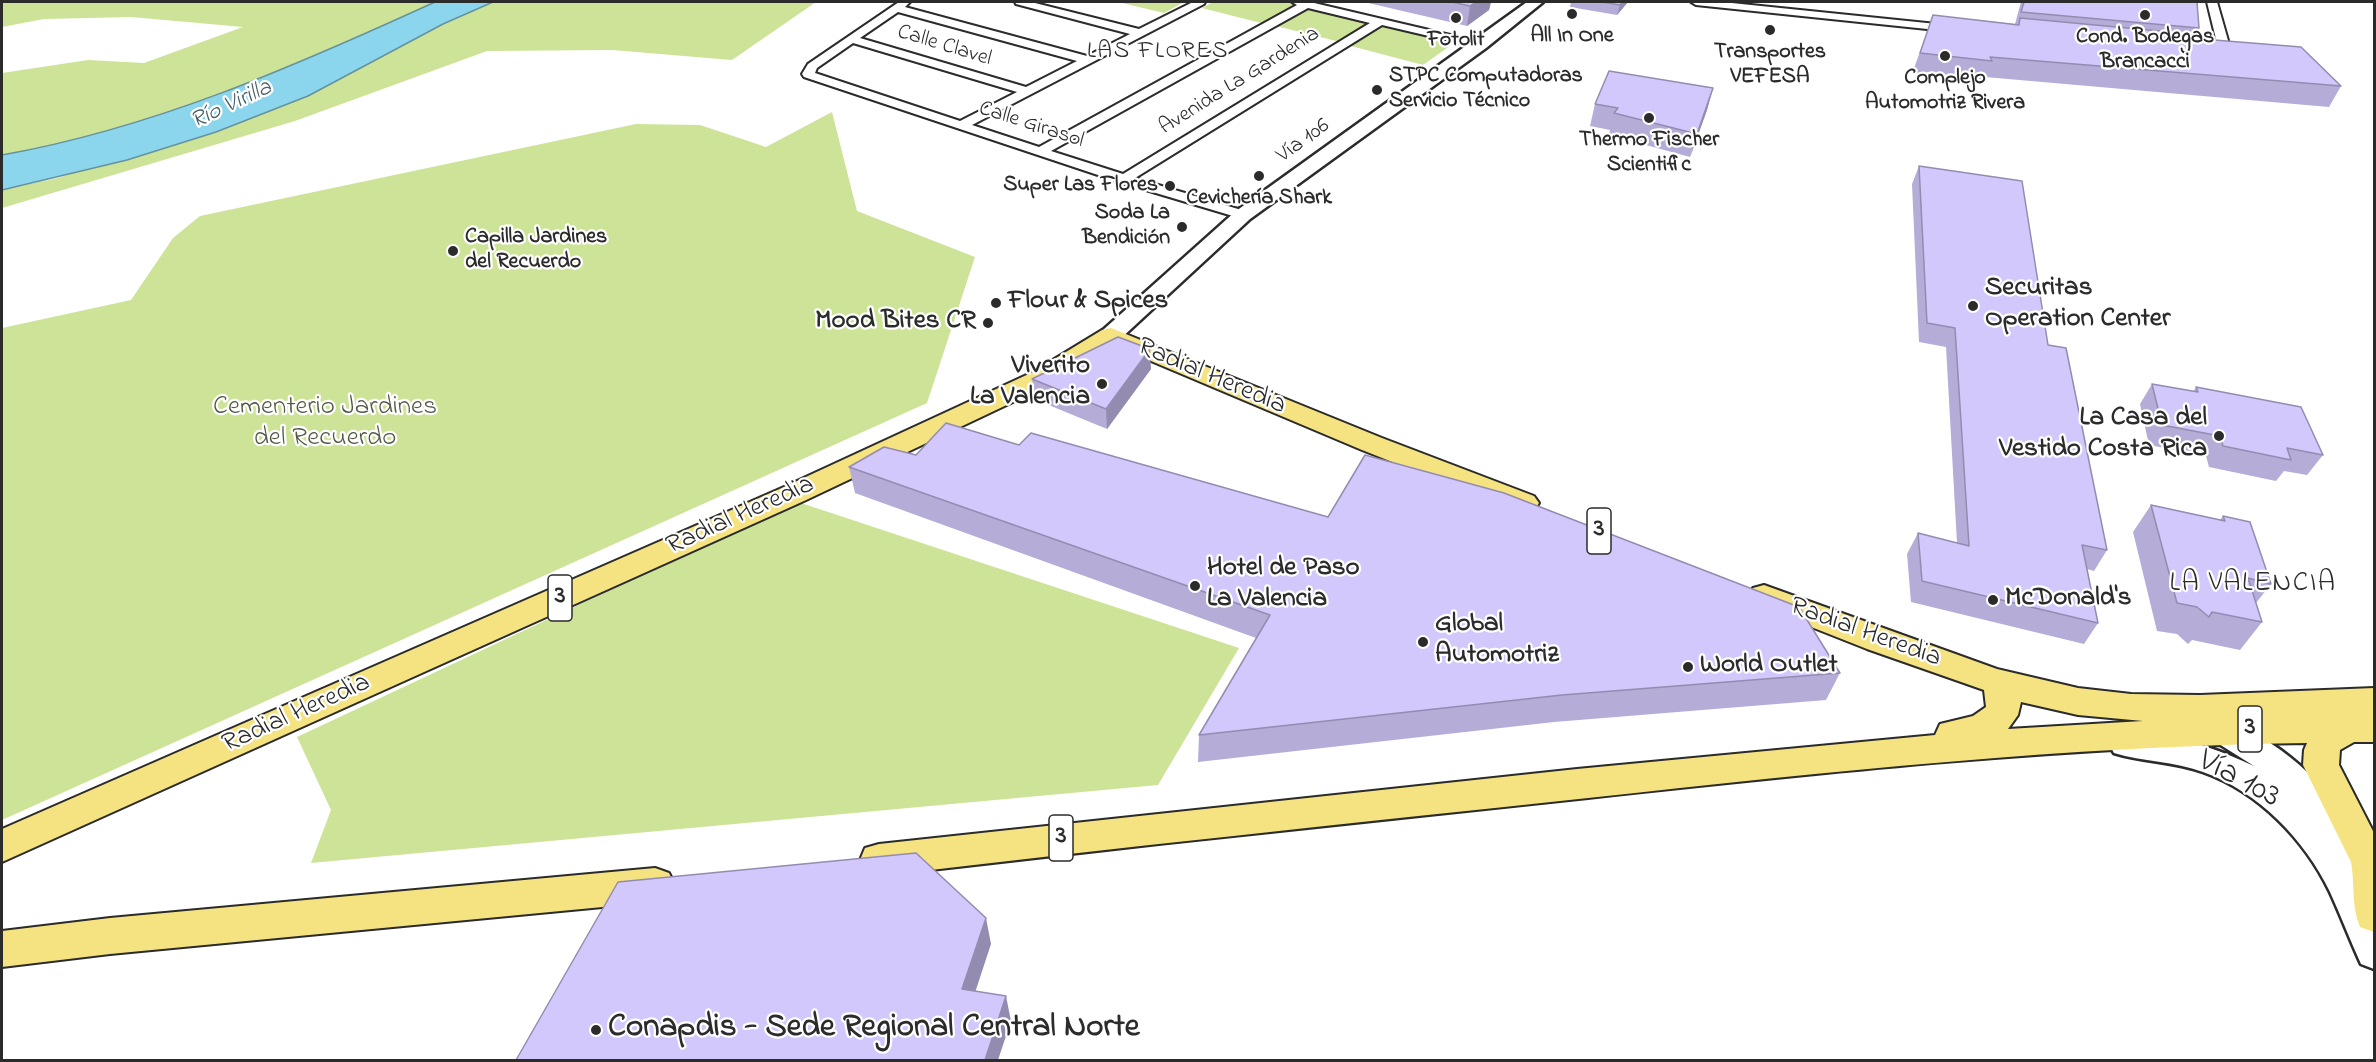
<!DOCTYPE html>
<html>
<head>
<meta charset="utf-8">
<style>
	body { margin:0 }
	#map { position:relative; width:2376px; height:1062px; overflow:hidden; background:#fff; font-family:"Indie Flower",sans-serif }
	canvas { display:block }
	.frame { position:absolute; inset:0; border:3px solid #2b2b2b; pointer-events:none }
</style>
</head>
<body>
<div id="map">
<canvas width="2376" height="1062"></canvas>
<div class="frame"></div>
</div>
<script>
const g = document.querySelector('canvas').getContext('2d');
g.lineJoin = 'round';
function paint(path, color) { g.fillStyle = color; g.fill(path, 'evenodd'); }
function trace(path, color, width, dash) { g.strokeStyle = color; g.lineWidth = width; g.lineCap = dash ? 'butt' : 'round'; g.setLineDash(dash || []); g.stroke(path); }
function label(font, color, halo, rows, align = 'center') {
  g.font = font + ' "Indie Flower",sans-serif'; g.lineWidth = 4.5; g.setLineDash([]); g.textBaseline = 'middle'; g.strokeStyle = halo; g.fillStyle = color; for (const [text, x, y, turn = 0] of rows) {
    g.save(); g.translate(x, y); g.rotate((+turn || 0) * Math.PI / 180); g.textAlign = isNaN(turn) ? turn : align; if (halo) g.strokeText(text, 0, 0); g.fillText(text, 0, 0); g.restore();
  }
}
const green = new Path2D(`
	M 2,2 L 435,2 C 295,66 154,128 2,155 L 2,73 L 88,60 L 144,63 L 243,27 L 131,17 L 44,19 L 2,27 Z
	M 493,2 L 816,2 L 732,60 L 612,50 L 487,51 L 295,121 L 2,208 L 2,190 L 58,178 L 308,96 L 443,24 Z
	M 1118,2 L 1184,2 L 1164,13 Z
	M 1213,2 L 1287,2 L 1300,5 L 1265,24 L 1202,8 Z
	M 1310,6 L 1376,23 L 1344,43 L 1276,26 Z
	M 1384,25 L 1454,43 L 1423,65 L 1351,46 Z
	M 832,112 L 857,211 L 975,257 L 927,403 L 2,820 L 2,328 L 131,300 L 173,238 L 200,216 L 636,124 L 700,125 L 766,147 Z
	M 798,502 L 1239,648 L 1158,785 L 311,863 L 331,810 L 297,737 Z`);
const water = new Path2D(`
	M 435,2 L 493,2 L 443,24 L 308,96 L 216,132 L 127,160 L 2,190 L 2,155 C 154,128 295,66 435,2 Z`);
const minor = new Path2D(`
	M 899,2 L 910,2 L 905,7 L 1087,56 L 1130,34 L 1016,4 L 1015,2 L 1031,2 L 1139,29 L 1193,2 L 1205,2 L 1204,4 L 972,125 L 1039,147 L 1297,5 L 1292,2 L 1310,2 L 1480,42 L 1486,45 L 1480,48 L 1382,25 L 1135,178 L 1248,212 L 1250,215 L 1243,219 L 1119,182 L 804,77 L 802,74 L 808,64 ZM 1308,8 L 1370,23 L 1123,174 L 1051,151 ZM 898,12 L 1077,61 L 1026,87 L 860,38 ZM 853,43 L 1017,92 L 960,121 L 815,73 L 817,68 Z
	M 1691,2 L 1722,2 L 1956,26 L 1962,29 L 1956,32 L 1696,5 Z
	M 2207,2 L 2217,2 L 2229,44 C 2220,55 2213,57 2199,53 L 2197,51 L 2203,48 L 2212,48 L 2217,43 Z`);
const secondary = new Path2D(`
	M 1527,2 L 1543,2 L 1486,48 L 1250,219 L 1119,340 L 1111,342 L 1103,340 L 1100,335 L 1103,330 L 1236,211 Z
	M 2214,716 C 2268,733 2319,774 2348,823 C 2358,839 2365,856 2372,873 L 2367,884 L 2362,885 L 2374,912 L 2374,969 L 2361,964 C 2350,940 2341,916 2330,892 C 2305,840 2259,792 2203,772 C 2174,761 2143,762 2114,753 L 2109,744 L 2114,735 C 2150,723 2220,750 2254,766 L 2219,744 L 2203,737 L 2198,728 L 2203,719 Z`);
const primary = new Path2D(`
	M 1111,328 L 1382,438 L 1534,496 L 1539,503 L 1534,510 L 1524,513 L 1514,510 L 1362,450 L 1113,345 L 1051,384 L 804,501 L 2,862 L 2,829 L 784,487 L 1033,372 L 1102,330 Z
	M 1764,585 L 1997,669 L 2078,688 L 2131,694 L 2200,695 L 2374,688 L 2374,714 L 2371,714 L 2374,714 L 2374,742 L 2354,742 L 2340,750 L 2339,765 L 2374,833 L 2374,932 L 2360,927 C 2351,906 2355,884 2351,862 L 2303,765 L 2304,750 L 2307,743 C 2067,746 1827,772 1588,798 C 1352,823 1115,848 879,876 L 865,872 L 860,860 L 865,848 L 879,844 L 1577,769 L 1935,735 L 1940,724 L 1973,716 L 1986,707 L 1984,690 L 1867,649 L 1753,604 L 1748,596 L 1753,588 ZM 2021,702 L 2078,715 L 2143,721 L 2008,729 L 2018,715 Z
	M 655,868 L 669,873 L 675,885 L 669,897 L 655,902 L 110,954 L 2,967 L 2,931 L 110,918 Z`);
const wall = new Path2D(`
	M 1364,2 L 1491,2 L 1489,10 L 1467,26 Z
	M 1571,2 L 1628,2 L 1617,15 L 1570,7 Z
	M 2021,2 L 2197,2 L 2199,28 L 2195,34 L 2202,39 L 2341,86 L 2329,107 L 1985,77 L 1983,81 L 1912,74 L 1933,15 L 2015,24 Z
	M 1713,88 L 1707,110 L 1690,157 L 1609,135 L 1610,130 L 1590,126 L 1595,104 Z
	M 1919,166 L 2048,345 L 2107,550 L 2094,571 L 2087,569 L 2098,623 L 2084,644 L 1911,602 L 1907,554 L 1918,533 L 1957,543 L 1946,347 L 1919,342 L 1912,184 Z
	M 1151,369 L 1107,429 L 1034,399 L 1032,379 Z
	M 2152,384 L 2193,392 L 2196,387 L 2323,455 L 2307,475 L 2284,471 L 2276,481 L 2209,467 L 2206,456 L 2149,445 L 2140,404 Z
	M 1019,445 L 1840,673 L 1826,700 L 1554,722 L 1198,762 L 1199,735 L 1256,638 L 855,493 L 849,467 L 916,455 Z
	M 2151,505 L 2220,520 L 2223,516 L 2271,584 L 2256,603 L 2262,622 L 2240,650 L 2192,640 L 2188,644 L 2177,634 L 2157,631 L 2133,532 Z`);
const shadedWall = new Path2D(`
	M 1476,2 L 1491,2 L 1489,10 L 1467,26 L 1470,6 Z
	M 1622,2 L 1628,2 L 1617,15 L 1620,5 Z
	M 1713,88 L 1707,110 L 1690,157 L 1697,134 Z
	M 1150,349 L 1151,369 L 1107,429 L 1106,409 Z
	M 986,918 L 991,944 L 968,1014 L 962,989 Z
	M 1006,996 L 1011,1021 L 998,1060 L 985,1060 Z`);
const building = new Path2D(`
	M 1452,2 L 1476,2 L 1470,6 Z
	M 1602,2 L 1622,2 L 1620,5 Z
	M 2024,2 L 2197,2 L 2199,28 L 2021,12 Z
	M 1933,15 L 2019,25 L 2020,18 L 2202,35 L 2202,39 L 2301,47 L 2341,86 L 1990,57 L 1992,61 L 1920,53 Z
	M 1609,71 L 1713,88 L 1697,134 L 1614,113 L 1618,108 L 1595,104 Z
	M 1919,166 L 2022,181 L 2048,345 L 2066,348 L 2107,550 L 2082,545 L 2098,623 L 1922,581 L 1918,533 L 1969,546 L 1955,328 L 1927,323 Z
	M 1118,337 L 1150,349 L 1106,409 L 1032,379 Z
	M 2152,384 L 2198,392 L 2196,387 L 2301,407 L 2323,455 L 2287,448 L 2291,460 L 2223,446 L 2220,436 L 2162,425 Z
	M 946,423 L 1019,445 L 1031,433 L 1328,517 L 1365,455 L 1504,493 L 1799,607 L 1840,673 L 1562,695 L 1199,735 L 1270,615 L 849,467 L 884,447 L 916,455 Z
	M 2151,505 L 2225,521 L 2223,516 L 2250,522 L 2271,584 L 2248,578 L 2262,622 L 2212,612 L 2209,617 L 2197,607 L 2177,603 Z
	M 916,853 L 986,918 L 962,989 L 1006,996 L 985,1060 L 516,1060 L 618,882 Z`);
const markers = [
	[1572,14,6,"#2b2b2b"],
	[2145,15,6,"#2b2b2b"],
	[1456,18,6,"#2b2b2b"],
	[1770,30,6,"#2b2b2b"],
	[1945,56,6,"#2b2b2b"],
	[1377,90,6,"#2b2b2b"],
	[1649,118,6,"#2b2b2b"],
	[1259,176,6,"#2b2b2b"],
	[1170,186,6,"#2b2b2b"],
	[1182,227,6,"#2b2b2b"],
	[453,251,6,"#2b2b2b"],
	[996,303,6,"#2b2b2b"],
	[1973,306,6,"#2b2b2b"],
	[988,323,6,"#2b2b2b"],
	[1102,384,6,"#2b2b2b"],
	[2219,436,6,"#2b2b2b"],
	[1195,586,6,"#2b2b2b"],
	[1993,600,6,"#2b2b2b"],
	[1423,642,6,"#2b2b2b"],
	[1688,667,6,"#2b2b2b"],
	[596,1030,6,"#2b2b2b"]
];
const farPoinames = [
	["All In One",1572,37],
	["Cond. Bodegas",2145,38],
	["Brancacci",2145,63],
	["Fotolit",1456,41],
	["Transportes",1770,53],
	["VEFESA",1770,78],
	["STPC Computadoras",1389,77,"left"],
	["Servicio Técnico",1389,102,"left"],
	["Complejo",1945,79],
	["Automotriz Rivera",1945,104],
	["Thermo Fischer",1649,141],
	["Scientific",1649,166],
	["Super Las Flores",1158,186,"right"],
	["Cevichería Shark",1259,199],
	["Soda La",1170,214,"right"],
	["Bendición",1170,239,"right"],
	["Capilla Jardines",465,238,"left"],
	["del Recuerdo",465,263,"left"]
];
const farStreetnames = [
	["Calle Clavel",944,47,17],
	["Avenida La Gardenia",1240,82,-32],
	["Calle Girasol",1031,126,18],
	["Vía 106",1304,142,-36]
];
const farNeighbourhoodnames = [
	["LAS FLORES",1158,53]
];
const farWaternames = [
	["Río Virilla",232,106,-25]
];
const shields = [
	[1599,531,24],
	[560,598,24],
	[2250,729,24],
	[1061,838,24]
];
const shieldNames = [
	["3",1599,531],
	["3",560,598],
	["3",2250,729],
	["3",1061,838]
];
const poiNames = [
	["Securitas",1985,290],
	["Operation Center",1985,321],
	["Flour & Spices",1008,303],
	["Mood Bites CR",976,323,"right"],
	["Viverito",1090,368,"right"],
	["La Valencia",1090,399,"right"],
	["La Casa del",2207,420,"right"],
	["Vestido Costa Rica",2207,451,"right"],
	["Hotel de Paso",1207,570],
	["La Valencia",1207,601],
	["McDonald's",2005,600],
	["Global",1435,626],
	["Automotriz",1435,657],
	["World Outlet",1700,667]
];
const streetNames = [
	["Radial Heredia",1211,378,23],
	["Radial Heredia",741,517,-24],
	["Radial Heredia",1865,634,20],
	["Radial Heredia",297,715,-24]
];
const parkNames = [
	["Cementerio Jardines",325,409],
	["del Recuerdo",325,440]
];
const neighbourhoodNames = [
	["LA VALENCIA",2253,585]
];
const nearStreetnames = [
	["Vía 103",2238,781,28]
];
const nearPoinames = [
	["Conapdis - Sede Regional Central Norte",608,1030]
];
paint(green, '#cde398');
paint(water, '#8bd6ec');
trace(water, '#65929f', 1.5);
trace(minor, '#2b2b2b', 4);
trace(secondary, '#2b2b2b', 5);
trace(primary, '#2b2b2b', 4);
paint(minor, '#fff');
paint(secondary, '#fff');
paint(primary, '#f5e382');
paint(wall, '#b5acd8');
paint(shadedWall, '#948cb0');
paint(building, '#d3c8fb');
trace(building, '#948cb0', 1.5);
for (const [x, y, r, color] of markers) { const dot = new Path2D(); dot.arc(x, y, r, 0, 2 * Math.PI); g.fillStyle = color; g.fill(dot); trace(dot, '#fff', 2); }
label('bold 22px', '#2b2b2b', '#fff', farPoinames);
label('22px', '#2b2b2b', '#fff', farStreetnames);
g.letterSpacing = '1.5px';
label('24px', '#2b2b2b', '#fff', farNeighbourhoodnames);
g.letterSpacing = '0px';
label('italic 24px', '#485e65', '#fff', farWaternames);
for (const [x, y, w] of shields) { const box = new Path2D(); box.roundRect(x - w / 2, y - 23, w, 46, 4.5); g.fillStyle = '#fff'; g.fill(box); trace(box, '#2b2b2b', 1.5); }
label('bold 26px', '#2b2b2b', null, shieldNames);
label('bold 27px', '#2b2b2b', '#fff', poiNames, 'left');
label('27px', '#2b2b2b', '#fff', streetNames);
label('27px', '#545946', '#fff', parkNames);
g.letterSpacing = '1.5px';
label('28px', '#2b2b2b', '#fff', neighbourhoodNames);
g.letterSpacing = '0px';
label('33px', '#2b2b2b', '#fff', nearStreetnames);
label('bold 33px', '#2b2b2b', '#fff', nearPoinames, 'left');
</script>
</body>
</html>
